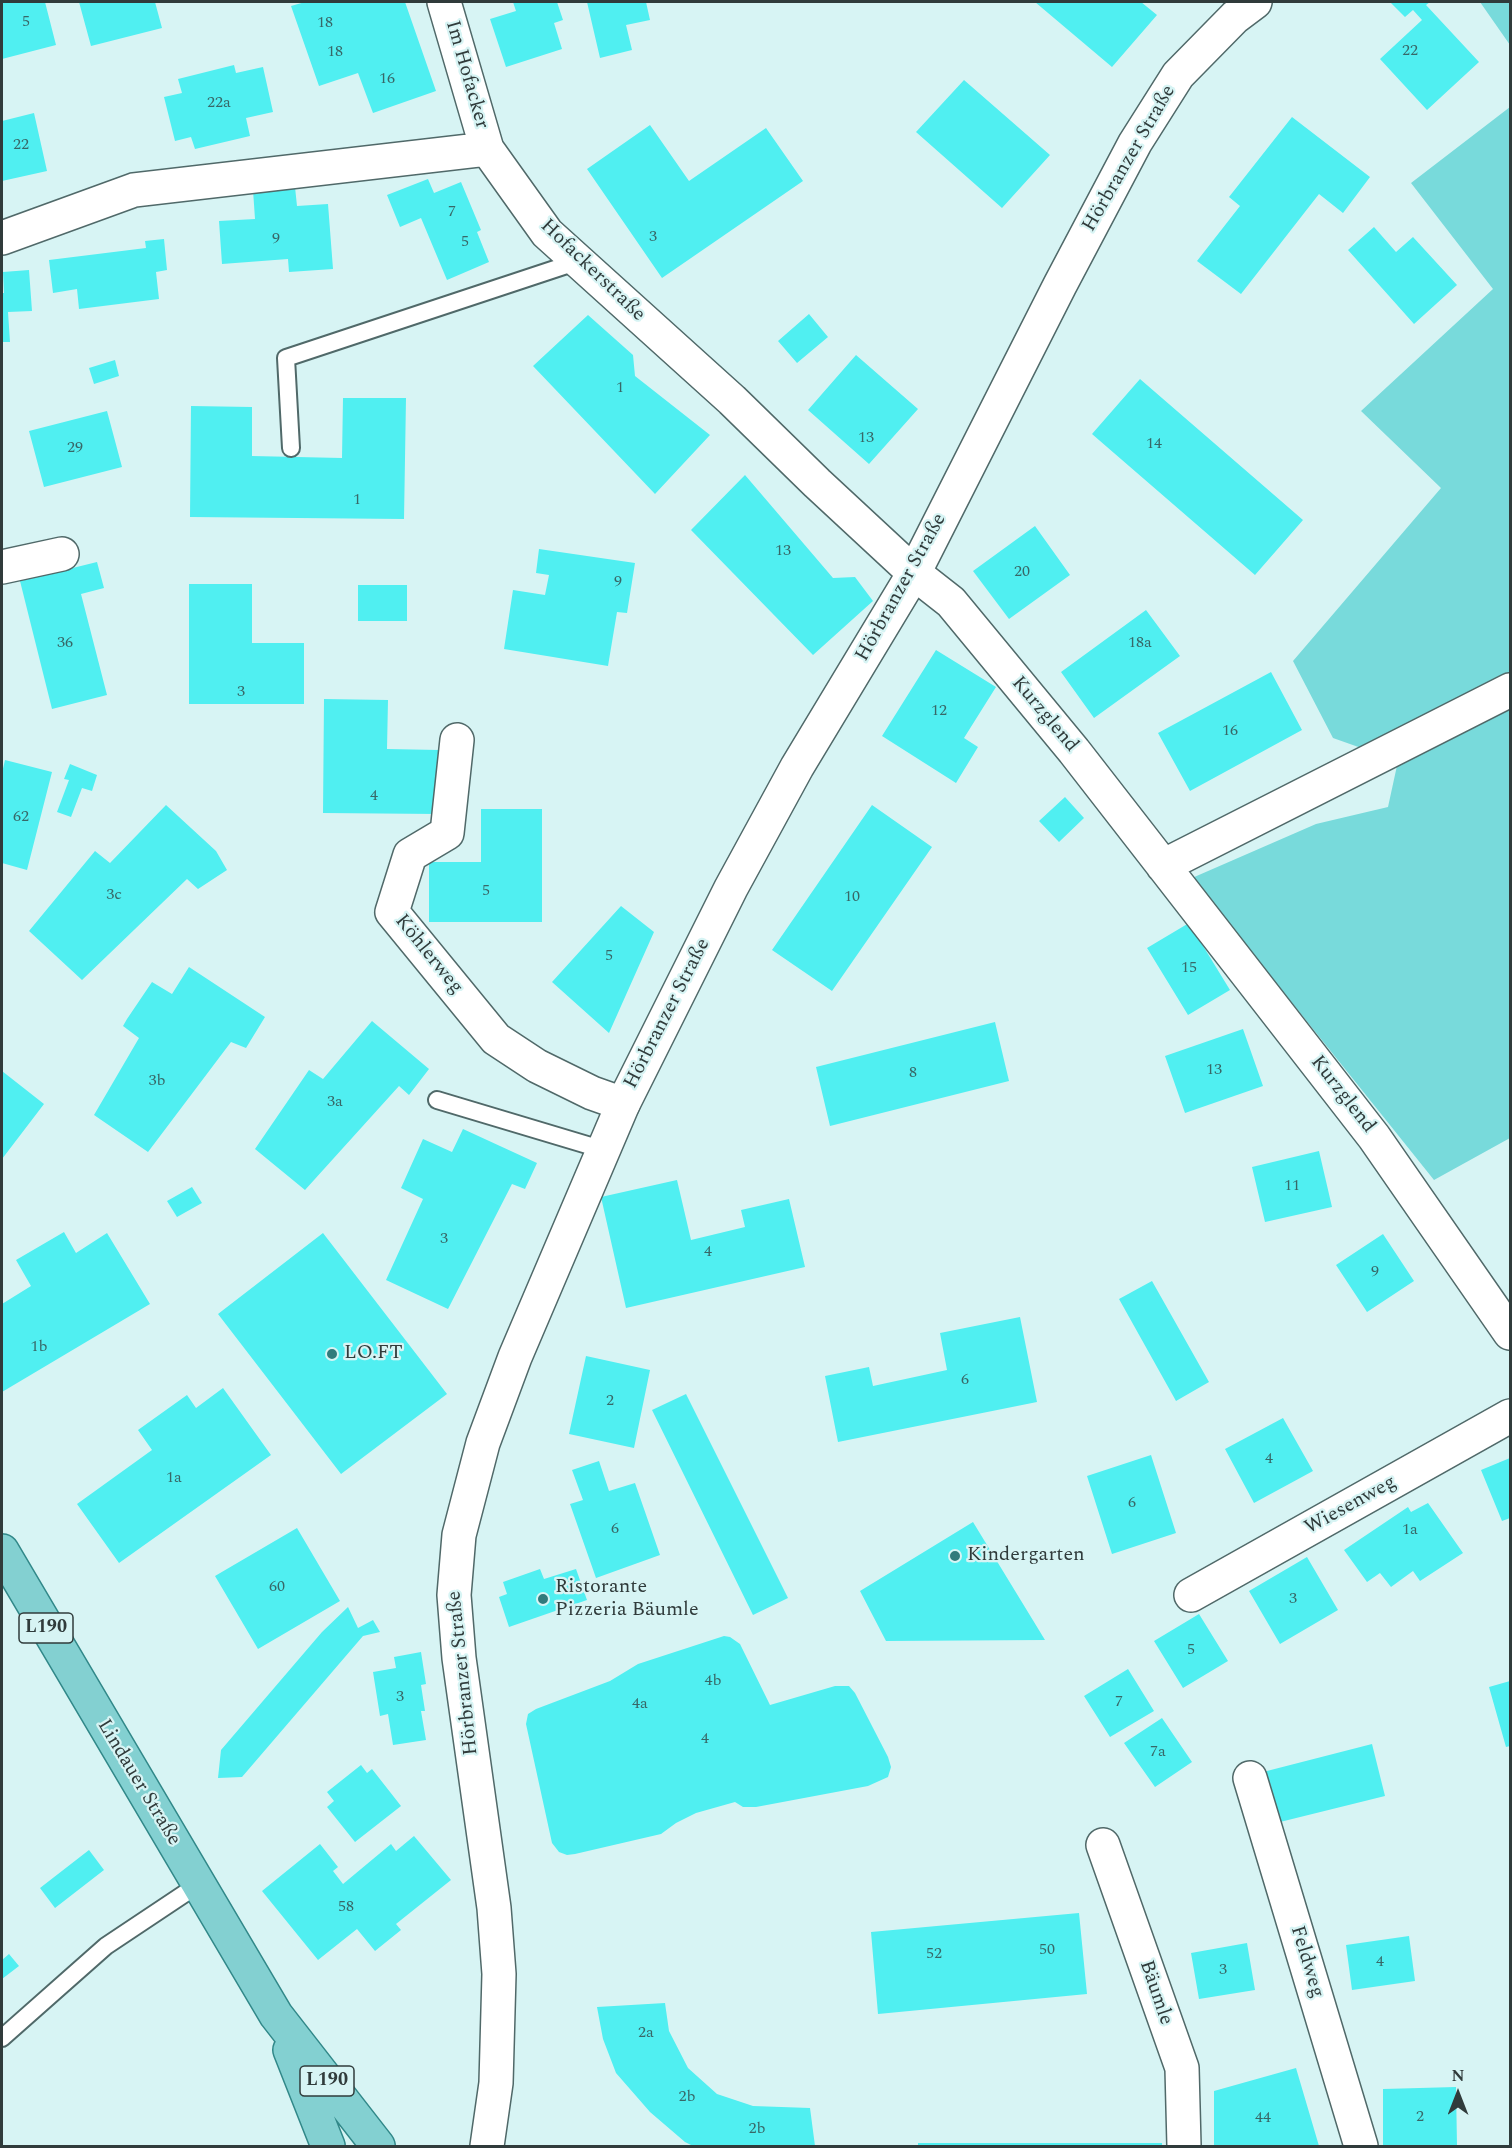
<!DOCTYPE html>
<html>
<head>
<meta charset="utf-8">
<style>
	body { margin:0 }
	#map { position:relative; width:1512px; height:2148px; overflow:hidden; background:#d7f4f4; font-family:Spectral,serif }
	canvas { display:block }
	.frame { position:absolute; inset:0; border:3px solid #303b3b; pointer-events:none }
	.north { position:absolute; left:1428px; top:2064px; width:60px; height:60px; -webkit-text-stroke:4px #d7f4f4; paint-order:stroke; rotate:0deg; font-size:16px; font-weight:700; line-height:24px; text-align:center; color:#303b3b }
	.north::after { content:''; display:block; margin:auto; width:21px; height:27px; background:#303b3b; clip-path:polygon(50% 0,100% 100%,50% 72%,0 100%) }
</style>
</head>
<body>
<div id="map">
<canvas width="1512" height="2148"></canvas>
<div class="frame"></div>
<div class="north">N</div>
</div>
<script>
const g = document.querySelector('canvas').getContext('2d');
g.lineJoin = 'round';
function paint(path, color) { g.fillStyle = color; g.fill(path, 'evenodd'); }
function trace(path, color, width, dash) { g.strokeStyle = color; g.lineWidth = width; g.lineCap = dash ? 'butt' : 'round'; g.setLineDash(dash || []); g.stroke(path); }
function label(font, color, halo, rows, align = 'center') {
  g.font = font + ' Spectral,serif'; g.lineWidth = 4.5; g.setLineDash([]); g.textBaseline = 'middle'; g.strokeStyle = halo; g.fillStyle = color; for (const [text, x, y, turn = 0] of rows) {
    g.save(); g.translate(x, y); g.rotate((+turn || 0) * Math.PI / 180); g.textAlign = isNaN(turn) ? turn : align; if (halo) g.strokeText(text, 0, 0); g.fillText(text, 0, 0); g.restore();
  }
}
const green = new Path2D(`
	M 1480,2 L 1510,2 L 1510,45 Z
	M 1510,107 L 1510,1138 L 1434,1180 L 1192,878 L 1316,824 L 1388,807 L 1398,761 L 1333,738 L 1293,661 L 1441,488 L 1361,411 L 1493,289 L 1411,183 Z`);
const building = new Path2D(`
	M 2,2 L 45,2 L 56,45 L 2,59 Z
	M 79,2 L 155,2 L 162,28 L 91,46 Z
	M 305,2 L 405,2 L 436,91 L 373,113 L 358,73 L 319,86 L 291,6 Z
	M 513,2 L 557,2 L 563,20 L 554,23 L 562,49 L 506,67 L 490,19 L 516,11 Z
	M 587,2 L 646,2 L 650,20 L 626,25 L 632,50 L 600,58 Z
	M 1035,2 L 1141,2 L 1157,15 L 1112,67 Z
	M 1390,2 L 1430,2 L 1426,5 L 1479,62 L 1427,110 L 1380,59 L 1422,20 L 1413,10 L 1405,17 Z
	M 234,65 L 236,73 L 263,67 L 273,112 L 246,118 L 250,136 L 195,149 L 191,137 L 175,141 L 164,97 L 182,93 L 178,79 Z
	M 964,80 L 1050,155 L 1002,208 L 916,132 Z
	M 34,113 L 47,171 L 2,181 L 2,121 Z
	M 1292,117 L 1370,177 L 1343,213 L 1319,194 L 1241,294 L 1197,261 L 1240,206 L 1229,197 Z
	M 650,125 L 689,181 L 766,128 L 803,181 L 662,278 L 587,169 Z
	M 428,179 L 434,193 L 461,182 L 481,230 L 477,232 L 489,262 L 447,280 L 421,218 L 400,227 L 387,195 Z
	M 295,187 L 297,206 L 328,204 L 333,269 L 289,272 L 288,259 L 222,264 L 219,221 L 255,219 L 253,190 Z
	M 1374,227 L 1396,252 L 1413,237 L 1457,285 L 1414,324 L 1348,250 Z
	M 164,239 L 167,270 L 156,272 L 159,299 L 79,309 L 77,289 L 53,293 L 49,260 L 146,248 L 145,241 Z
	M 29,270 L 32,311 L 8,312 L 10,342 L 2,342 L 2,293 L 4,293 L 3,272 Z
	M 809,314 L 828,337 L 797,363 L 778,341 Z
	M 588,315 L 633,355 L 635,376 L 710,435 L 655,494 L 533,366 Z
	M 856,355 L 918,409 L 869,464 L 808,410 Z
	M 115,360 L 119,376 L 94,384 L 89,368 Z
	M 1140,379 L 1303,520 L 1255,575 L 1092,434 Z
	M 343,398 L 406,398 L 404,519 L 190,517 L 191,406 L 252,407 L 252,456 L 342,458 Z
	M 107,411 L 122,467 L 44,487 L 29,431 Z
	M 745,475 L 833,578 L 855,577 L 873,601 L 813,655 L 691,530 Z
	M 1035,526 L 1070,575 L 1009,619 L 973,571 Z
	M 539,549 L 635,563 L 627,613 L 617,612 L 608,666 L 504,649 L 513,590 L 545,595 L 549,575 L 536,573 Z
	M 97,562 L 104,588 L 81,594 L 107,695 L 52,709 L 20,581 Z
	M 189,584 L 252,584 L 252,643 L 304,643 L 304,704 L 189,704 Z
	M 358,585 L 407,585 L 407,621 L 358,621 Z
	M 1146,610 L 1180,656 L 1094,718 L 1061,672 Z
	M 936,650 L 996,687 L 964,738 L 978,747 L 956,783 L 882,736 Z
	M 1271,672 L 1302,730 L 1190,791 L 1158,733 Z
	M 324,699 L 388,700 L 387,749 L 439,750 L 438,814 L 323,813 Z
	M 5,760 L 52,772 L 27,870 L 2,863 L 2,773 Z
	M 70,764 L 97,775 L 92,791 L 82,788 L 71,817 L 57,812 L 69,780 L 64,779 Z
	M 1065,797 L 1084,818 L 1059,842 L 1039,821 Z
	M 166,805 L 216,851 L 227,870 L 198,889 L 187,879 L 82,980 L 29,931 L 95,851 L 110,863 Z
	M 872,805 L 932,847 L 832,991 L 772,950 Z
	M 481,809 L 542,809 L 542,922 L 429,922 L 429,862 L 481,862 Z
	M 621,906 L 654,932 L 609,1033 L 552,982 Z
	M 1189,923 L 1230,990 L 1188,1015 L 1147,948 Z
	M 189,967 L 265,1017 L 246,1048 L 231,1042 L 148,1152 L 94,1115 L 139,1038 L 123,1026 L 127,1019 L 152,982 L 172,994 Z
	M 372,1021 L 429,1069 L 409,1095 L 399,1086 L 305,1190 L 255,1149 L 309,1070 L 323,1079 Z
	M 995,1022 L 1009,1081 L 830,1126 L 816,1067 Z
	M 1243,1029 L 1263,1086 L 1185,1113 L 1165,1056 Z
	M 2,1071 L 44,1104 L 2,1159 Z
	M 463,1129 L 537,1163 L 525,1189 L 512,1184 L 448,1309 L 386,1280 L 423,1199 L 401,1188 L 423,1139 L 452,1152 Z
	M 1319,1151 L 1332,1207 L 1265,1222 L 1252,1167 Z
	M 677,1180 L 691,1240 L 745,1227 L 741,1210 L 789,1199 L 805,1267 L 626,1308 L 601,1197 Z
	M 192,1187 L 202,1203 L 177,1217 L 167,1201 Z
	M 64,1232 L 76,1253 L 107,1233 L 150,1304 L 2,1392 L 2,1304 L 31,1286 L 16,1260 Z
	M 323,1233 L 447,1394 L 341,1474 L 218,1314 Z
	M 1383,1234 L 1414,1281 L 1367,1312 L 1336,1265 Z
	M 1152,1281 L 1209,1382 L 1176,1401 L 1119,1299 Z
	M 1020,1317 L 1037,1402 L 838,1442 L 825,1376 L 869,1367 L 873,1386 L 947,1370 L 940,1333 Z
	M 586,1356 L 650,1370 L 634,1448 L 569,1434 Z
	M 223,1388 L 271,1455 L 119,1563 L 77,1504 L 152,1450 L 138,1430 L 187,1395 L 196,1408 Z
	M 686,1394 L 788,1598 L 753,1615 L 652,1410 Z
	M 1283,1418 L 1313,1471 L 1254,1503 L 1225,1449 Z
	M 1151,1455 L 1176,1533 L 1112,1554 L 1087,1476 Z
	M 1510,1458 L 1510,1518 L 1502,1521 L 1481,1470 Z
	M 599,1461 L 609,1491 L 635,1483 L 660,1555 L 596,1578 L 570,1504 L 583,1500 L 572,1470 Z
	M 1428,1503 L 1463,1553 L 1420,1581 L 1413,1571 L 1391,1587 L 1380,1573 L 1367,1582 L 1344,1550 L 1408,1507 L 1411,1512 Z
	M 973,1522 L 1045,1640 L 886,1641 L 860,1591 Z
	M 297,1528 L 340,1601 L 258,1649 L 215,1576 Z
	M 1307,1557 L 1338,1610 L 1280,1644 L 1249,1591 Z
	M 540,1569 L 544,1579 L 576,1569 L 587,1600 L 509,1627 L 499,1597 L 507,1594 L 503,1582 Z
	M 348,1607 L 358,1628 L 373,1620 L 380,1632 L 363,1636 L 242,1777 L 218,1778 L 221,1750 L 322,1632 Z
	M 1199,1614 L 1228,1661 L 1183,1688 L 1154,1641 Z
	M 724,1636 L 730,1637 L 740,1644 L 770,1705 L 835,1686 L 849,1686 L 855,1693 L 888,1757 L 891,1767 L 888,1777 L 868,1786 L 756,1807 L 743,1807 L 735,1802 L 696,1813 L 676,1823 L 661,1834 L 575,1854 L 567,1855 L 559,1852 L 552,1843 L 526,1724 L 528,1714 L 536,1709 L 610,1681 L 638,1664 Z
	M 421,1652 L 426,1684 L 421,1685 L 425,1711 L 421,1711 L 426,1740 L 393,1745 L 388,1714 L 380,1716 L 373,1672 L 396,1668 L 394,1657 Z
	M 1128,1669 L 1154,1711 L 1110,1737 L 1084,1696 Z
	M 1510,1681 L 1510,1746 L 1506,1747 L 1489,1687 Z
	M 1162,1718 L 1192,1762 L 1155,1787 L 1124,1743 Z
	M 1372,1744 L 1385,1796 L 1276,1823 L 1263,1772 Z
	M 361,1765 L 367,1773 L 372,1769 L 401,1806 L 355,1842 L 327,1807 L 334,1801 L 327,1792 Z
	M 414,1836 L 451,1880 L 396,1924 L 401,1930 L 375,1951 L 357,1929 L 318,1960 L 262,1891 L 320,1844 L 338,1867 L 333,1871 L 343,1884 L 391,1844 L 396,1851 Z
	M 89,1850 L 104,1870 L 55,1908 L 40,1888 Z
	M 1079,1913 L 1087,1994 L 878,2014 L 871,1932 Z
	M 1409,1936 L 1415,1981 L 1352,1990 L 1346,1945 Z
	M 1247,1943 L 1255,1990 L 1199,1999 L 1191,1953 Z
	M 9,1954 L 19,1966 L 2,1979 L 2,1960 Z
	M 665,2003 L 669,2031 L 688,2068 L 717,2094 L 753,2106 L 810,2108 L 815,2146 L 693,2146 L 685,2142 L 650,2112 L 616,2073 L 603,2039 L 597,2007 Z
	M 1296,2068 L 1319,2146 L 1214,2146 L 1214,2091 Z
	M 1456,2087 L 1457,2146 L 1383,2146 L 1383,2089 Z
	M 918,2143 L 1162,2143 L 1162,2146 L 918,2146 Z`);
const service = new Path2D(`
	M 291,448 L 286,358 L 579,261
	M 437,1100 L 604,1150
	M 2,2038 L 106,1946 L 199,1884`);
const minor = new Path2D(`
	M 444,2 L 487,149
	M 2,238 L 134,190 L 487,149 L 547,233 L 732,400 L 817,483 L 914,573 L 951,602 L 1074,751 L 1374,1137 L 1510,1333
	M 2,567 L 62,554
	M 457,740 L 447,833 L 410,855 L 392,912 L 496,1039 L 537,1066 L 592,1093 L 623,1104
	M 1163,866 L 1510,690
	M 1191,1595 L 1510,1416
	M 1250,1778 L 1361,2146
	M 1103,1845 L 1182,2068 L 1184,2146`);
const tertiary = new Path2D(`
	M 487,2146 L 496,2083 L 499,1974 L 494,1908 L 459,1658 L 454,1595 L 459,1535 L 483,1443 L 515,1357 L 623,1104 L 731,888 L 797,767 L 914,573 L 1060,285 L 1135,143 L 1178,75 L 1235,17 L 1255,2`);
const primary = new Path2D(`
	M 2,1551 L 276,2015 L 378,2146
	M 290,2050 L 328,2146`);
const markers = [
	[332,1354,6,"#317b7c"],
	[955,1556,6,"#317b7c"],
	[543,1599,6,"#317b7c"]
];
const numberNames = [
	["5",26,23],
	["18",325,24],
	["22",1410,52],
	["18",335,53],
	["16",387,80],
	["22a",219,104],
	["22",21,146],
	["7",452,213],
	["3",653,238],
	["9",276,240],
	["5",465,243],
	["1",620,389],
	["13",866,439],
	["14",1154,445],
	["29",75,449],
	["1",357,501],
	["13",783,552],
	["20",1022,573],
	["9",618,583],
	["36",65,644],
	["18a",1140,644],
	["3",241,693],
	["12",939,712],
	["16",1230,732],
	["4",374,797],
	["62",21,818],
	["5",486,892],
	["3c",114,896],
	["10",852,898],
	["5",609,957],
	["15",1189,969],
	["13",1214,1071],
	["8",913,1074],
	["3b",157,1082],
	["3a",335,1103],
	["11",1292,1187],
	["3",444,1240],
	["4",708,1253],
	["9",1375,1273],
	["1b",39,1348],
	["6",965,1381],
	["2",610,1402],
	["4",1269,1460],
	["1a",174,1479],
	["6",1132,1504],
	["6",615,1530],
	["1a",1410,1531],
	["60",277,1588],
	["3",1293,1600],
	["5",1191,1651],
	["4b",713,1682],
	["3",400,1698],
	["7",1119,1703],
	["4a",640,1705],
	["4",705,1740],
	["7a",1158,1753],
	["58",346,1908],
	["50",1047,1951],
	["52",934,1955],
	["4",1380,1963],
	["3",1223,1971],
	["2a",646,2034],
	["2b",687,2098],
	["2",1420,2118],
	["44",1263,2119],
	["2b",757,2130]
];
const shields = [
	[46,1628,54],
	[327,2081,54]
];
const shieldNames = [
	["L190",46,1628],
	["L190",327,2081]
];
const streetNames = [
	["Im Hofacker",466,75,74],
	["Hörbranzer Straße",1130,159,-60],
	["Hofackerstraße",592,271,44],
	["Hörbranzer Straße",902,588,-61],
	["Kurzglend",1044,715,50],
	["Köhlerweg",428,955,51],
	["Hörbranzer Straße",668,1014,-63],
	["Kurzglend",1342,1095,52],
	["Wiesenweg",1351,1506,-29],
	["Hörbranzer Straße",464,1673,-96],
	["Lindauer Straße",138,1783,59],
	["Feldweg",1306,1962,73],
	["Bäumle",1155,1993,71]
];
const poiNames = [
	["LO.FT",344,1354],
	["Kindergarten",967,1556],
	["Ristorante",555,1588],
	["Pizzeria Bäumle",555,1611]
];
paint(green, '#78dadb');
paint(building, '#50eff1');
trace(service, '#506969', 20);
trace(minor, '#506969', 36);
trace(tertiary, '#506969', 36);
trace(primary, '#318889', 36);
trace(service, '#fff', 16);
trace(minor, '#fff', 33);
trace(tertiary, '#fff', 33);
trace(primary, '#83d0d1', 33);
for (const [x, y, r, color] of markers) { const dot = new Path2D(); dot.arc(x, y, r, 0, 2 * Math.PI); g.fillStyle = color; g.fill(dot); trace(dot, '#d7f4f4', 2); }
label('16px', '#386868', null, numberNames);
for (const [x, y, w] of shields) { const box = new Path2D(); box.roundRect(x - w / 2, y - 15, w, 30, 4.5); g.fillStyle = '#d7f4f4'; g.fill(box); trace(box, '#303b3b', 1.5); }
label('bold 18px', '#303b3b', null, shieldNames);
label('20px', '#303b3b', '#d7f4f4', streetNames);
label('20px', '#303b3b', '#d7f4f4', poiNames, 'left');
</script>
</body>
</html>
